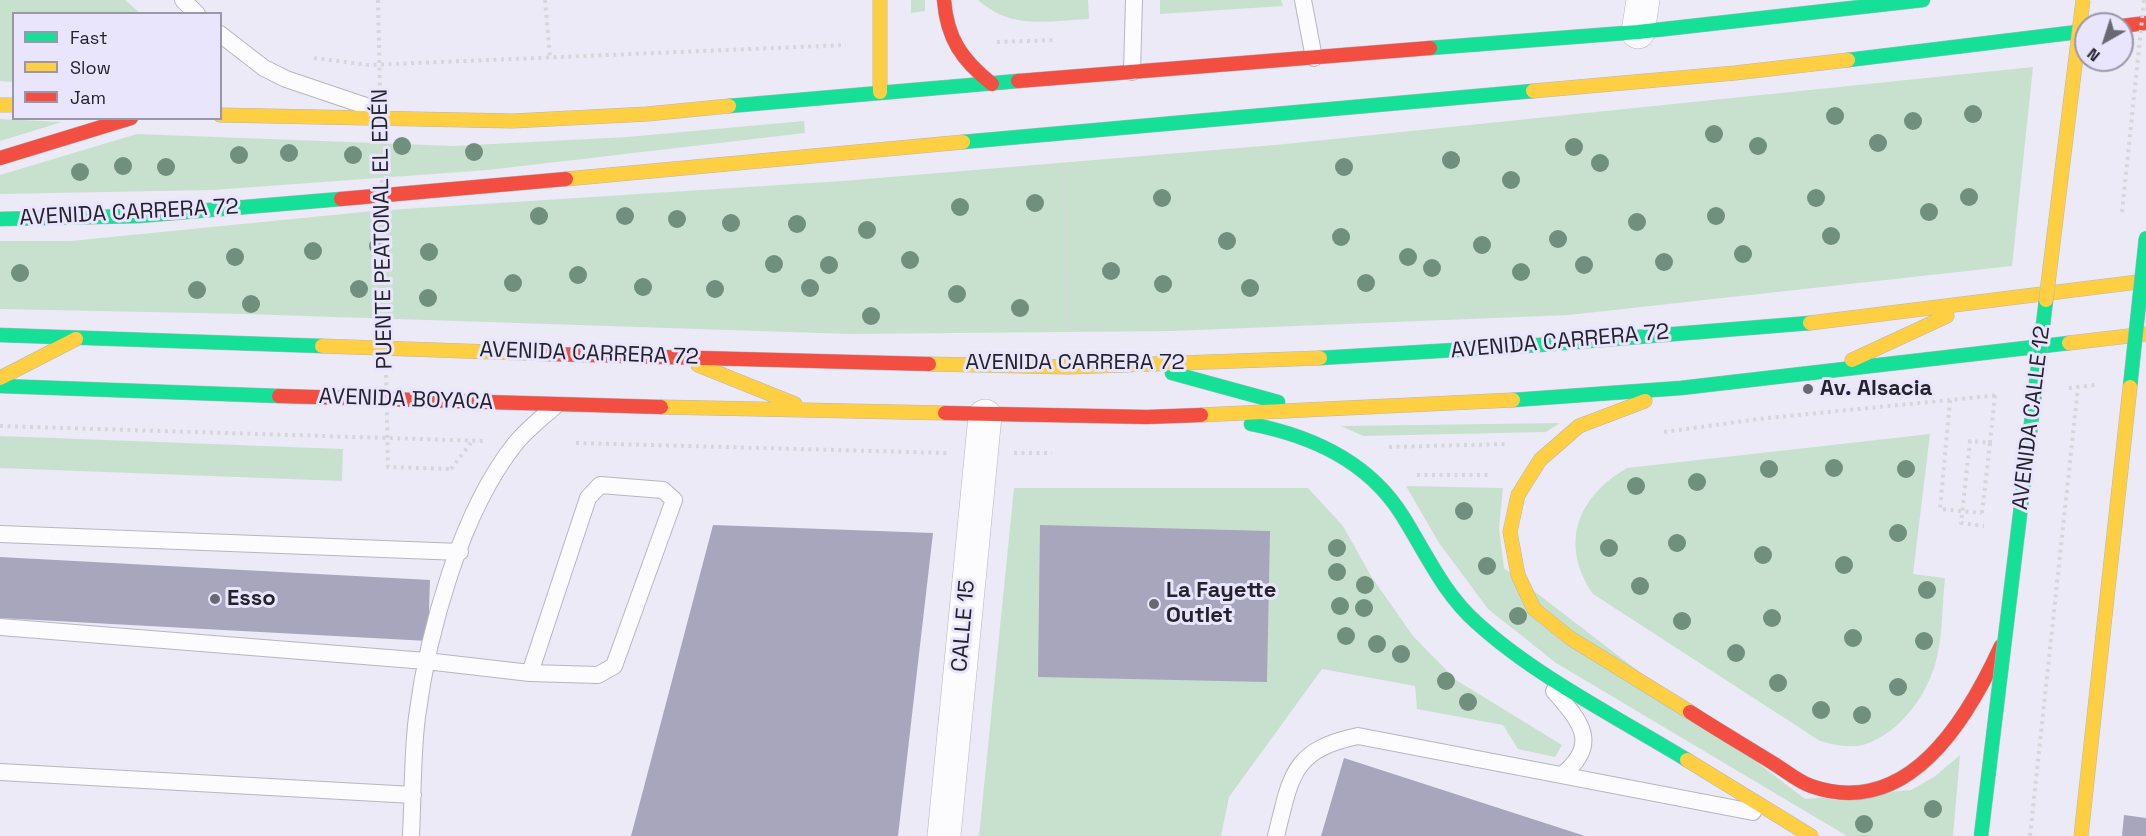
<!DOCTYPE html>
<html>
<head>
<meta charset="utf-8">
<style>
	body { margin:0 }
	#map { position:relative; width:2146px; height:836px; overflow:hidden; background:#eceaf7; font-family:"Space Grotesk",sans-serif }
	canvas { display:block }
	.legend { position:absolute; left:12px; top:12px; width:210px; height:108px; box-sizing:border-box; background:#e8e5fc; border:2px solid #9a97a8; margin:0; padding:8px 10px; list-style:none; font-size:18px; color:#24222b }
	.legend li { display:flex; align-items:center; gap:12px; height:30px }
	.legend b { width:30px; border:2px solid #9a97a8 }
	.north { position:absolute; left:2074px; top:12px; width:60px; height:60px; box-sizing:border-box; background:#e8e5fc; border:2px solid #9a97a8; border-radius:50%; rotate:219deg; font-size:16px; font-weight:700; line-height:24px; text-align:center; color:#24222b }
	.north::after { content:''; display:block; margin:auto; width:21px; height:27px; background:#6a6872; clip-path:polygon(50% 0,100% 100%,50% 72%,0 100%) }
</style>
</head>
<body>
<div id="map">
<canvas width="2146" height="836"></canvas>
<ul class="legend">
<li><b style="height:8px;background:#16e098"></b>Fast</li>
<li><b style="height:8px;background:#ffcf43"></b>Slow</li>
<li><b style="height:8px;background:#f24e42"></b>Jam</li>
</ul>
<div class="north">N</div>
</div>
<script>
const g = document.querySelector('canvas').getContext('2d');
g.lineJoin = 'round';
function paint(path, color) { g.fillStyle = color; g.fill(path, 'evenodd'); }
function trace(path, color, width, dash) { g.strokeStyle = color; g.lineWidth = width; g.lineCap = dash ? 'butt' : 'round'; g.setLineDash(dash || []); g.stroke(path); }
function label(font, color, halo, rows, align = 'center') {
  g.font = font + ' "Space Grotesk",sans-serif'; g.lineWidth = 6; g.setLineDash([]); g.textBaseline = 'middle'; g.strokeStyle = halo; g.fillStyle = color; for (const [text, x, y, turn = 0] of rows) {
    g.save(); g.translate(x, y); g.rotate((+turn || 0) * Math.PI / 180); g.textAlign = isNaN(turn) ? turn : align; if (halo) g.strokeText(text, 0, 0); g.fillText(text, 0, 0); g.restore();
  }
}
const green = new Path2D(`
	M 0,0 L 125,0 L 140,13 L 14,14 L 13,82 L 0,81 Z
	M 911,0 L 925,0 L 925,11 L 911,13 Z
	M 978,0 L 1088,0 L 1089,19 C 1046,21 1012,30 978,0 Z
	M 1160,0 L 1281,0 L 1283,6 L 1160,14 Z
	M 2033,67 L 2012,266 L 1569,315 L 1172,331 L 850,334 L 244,314 L 0,309 L 0,241 L 71,241 L 373,211 L 842,181 L 1275,145 Z
	M 0,119 L 62,122 L 0,141 Z
	M 804,121 L 805,133 L 488,170 L 213,190 L 0,194 L 0,175 L 137,134 L 454,146 L 627,137 Z
	M 1560,423 L 1546,432 L 1363,436 L 1341,426 Z
	M 1930,434 L 1913,574 L 1945,578 C 1942,604 1943,632 1937,657 C 1929,693 1901,732 1866,744 C 1850,749 1835,745 1820,741 L 1593,594 C 1559,544 1577,497 1627,468 Z
	M 0,436 L 343,449 L 342,481 L 0,468 Z
	M 1406,486 L 1503,488 L 1499,528 L 1504,568 L 1805,799 L 1911,790 L 1934,777 L 1960,755 L 1953,836 L 1847,836 L 1556,663 L 1488,609 L 1439,543 Z
	M 1014,488 L 1308,488 L 1343,526 L 1371,576 L 1413,636 L 1456,680 L 1562,745 L 1555,757 L 1518,749 L 1503,725 L 1417,709 L 1415,686 L 1322,669 L 1229,797 L 1221,836 L 979,836 Z`);
const building = new Path2D(`
	M 713,525 L 933,533 L 898,836 L 631,836 Z
	M 1040,525 L 1270,531 L 1267,682 L 1038,677 Z
	M 0,557 L 430,580 L 428,641 L 0,618 Z
	M 1344,758 L 1585,836 L 1321,836 Z
	M 2124,815 L 2146,818 L 2146,836 L 2122,836 Z`);
const path = new Path2D(`
	M 545,0 L 550,57
	M 997,42 L 1056,40
	M 314,58 L 369,65 L 846,45
	M 1065,169 L 1067,331
	M 2069,388 L 2095,385
	M 1950,400 L 1940,509 L 1982,513
	M 0,426 L 485,441
	M 1664,432 L 1759,419 L 1999,395
	M 576,443 L 947,453
	M 1990,443 L 1995,395
	M 1389,447 L 1508,444
	M 1014,453 L 1052,453
	M 451,469 L 473,440
	M 1417,475 L 1491,475
	M 2030,836 L 2078,387`);
const lane = new Path2D(`
	M 183,0 L 197,14
	M 1303,0 L 1314,58
	M 220,34 L 264,68 L 286,79 L 372,108
	M 1132,72 L 1134,0
	M 0,534 L 460,552
	M 0,627 L 426,661 L 530,673 L 598,675 L 614,666 L 674,500 L 663,490 L 600,485 L 588,498 L 530,673
	M 1554,691 C 1579,720 1601,743 1563,774
	M 0,772 L 413,795
	M 411,836 C 413,797 412,756 417,717 C 428,631 461,512 515,444 C 526,430 542,418 555,406
	M 1276,836 C 1291,777 1291,750 1358,736 L 1753,812`);
const street = new Path2D(`
	M 1638,32 L 1643,0
	M 944,836 L 985,416`);
const fast = new Path2D(`
	M 1430,48 L 1638,32 L 1923,0
	M 1848,60 L 2086,31
	M 729,106 L 1018,81
	M 963,142 L 1533,91
	M 0,219 L 138,216 L 341,199
	M 0,335 L 322,346
	M 1320,358 L 1539,345 L 1810,323
	M 1172,373 L 1278,402
	M 0,386 L 279,396
	M 1513,400 L 1681,388 L 2069,343
	M 1251,424 C 1312,436 1368,461 1402,515 C 1426,553 1443,593 1477,623 C 1535,676 1620,719 1687,760`);
const slow = new Path2D(`
	M 880,0 L 880,92
	M 1533,91 L 1735,73 L 1848,60
	M 0,105 L 14,105
	M 220,115 L 513,121 L 647,114 L 729,106
	M 566,179 L 963,142
	M 1810,323 L 2146,281
	M 2069,343 L 2146,334
	M 322,346 L 549,354
	M 1852,360 L 1947,316
	M 929,364 L 1068,367 L 1320,358
	M 698,365 L 795,404
	M 0,378 L 76,339
	M 1645,401 L 1579,426 L 1540,460 L 1518,495 L 1510,532 L 1518,575 L 1534,609 L 1570,638 L 1690,712
	M 661,407 L 945,413
	M 1201,415 L 1513,400
	M 1687,760 L 1811,836`);
const jam = new Path2D(`
	M 944,0 C 947,39 962,60 992,84
	M 2122,26 L 2146,23
	M 1018,81 L 1430,48
	M 0,158 L 131,118
	M 341,199 L 566,179
	M 549,354 L 929,364
	M 279,396 L 661,407
	M 945,413 L 1147,417 L 1201,415
	M 1690,712 C 1718,730 1747,747 1776,765 C 1787,772 1799,782 1811,786 C 1908,820 1967,720 2001,646`);
const pathBridge = new Path2D(`
	M 378,0 L 388,467 L 451,469
	M 2122,212 L 2144,0
	M 1982,513 L 1990,443 L 1970,441 L 1961,523 L 1984,526`);
const fastBridge = new Path2D(`
	M 2130,387 L 2146,238
	M 1981,836 L 2046,300`);
const slowBridge = new Path2D(`
	M 2046,300 L 2083,0
	M 2081,836 L 2130,387`);
const trees = [
	[1973,114],
	[1835,116],
	[1913,121],
	[1714,134],
	[1878,143],
	[402,146],
	[1758,146],
	[1574,147],
	[474,152],
	[289,153],
	[239,155],
	[353,155],
	[1451,160],
	[1600,163],
	[123,166],
	[166,167],
	[1344,167],
	[80,172],
	[1511,180],
	[1969,197],
	[1162,198],
	[1816,198],
	[1035,203],
	[960,207],
	[1929,212],
	[539,216],
	[625,216],
	[1716,216],
	[677,219],
	[1637,222],
	[731,223],
	[797,224],
	[867,230],
	[1831,236],
	[1341,237],
	[1558,239],
	[1227,241],
	[1482,245],
	[378,246],
	[313,251],
	[429,252],
	[1743,254],
	[235,257],
	[1408,257],
	[910,260],
	[1664,262],
	[774,264],
	[829,265],
	[1584,265],
	[1432,268],
	[1111,271],
	[1521,272],
	[20,273],
	[578,275],
	[513,283],
	[1366,283],
	[1163,284],
	[643,287],
	[810,288],
	[1250,288],
	[359,289],
	[715,289],
	[197,290],
	[957,294],
	[428,298],
	[251,304],
	[1020,308],
	[871,316],
	[1834,468],
	[1769,469],
	[1906,469],
	[1697,482],
	[1636,486],
	[1464,511],
	[1898,533],
	[1677,543],
	[1337,548],
	[1609,548],
	[1763,555],
	[1844,565],
	[1487,566],
	[1337,572],
	[1365,585],
	[1640,586],
	[1927,590],
	[1340,606],
	[1364,608],
	[1518,616],
	[1772,618],
	[1682,621],
	[1346,636],
	[1853,638],
	[1924,641],
	[1377,644],
	[1736,653],
	[1401,654],
	[1446,681],
	[1778,683],
	[1898,687],
	[1468,702],
	[1821,710],
	[1862,715],
	[1933,809],
	[1864,824]
];
const markers = [
	[1808,389,6,"#6a6872"],
	[215,599,6,"#6a6872"],
	[1154,604,6,"#6a6872"]
];
const streetNames = [
	["AVENIDA CARRERA 72",129,213,-3],
	["PUENTE PEATONAL EL EDÉN",383,229,-91],
	["AVENIDA CARRERA 72",1560,342,-5],
	["AVENIDA CARRERA 72",589,354,2],
	["AVENIDA CARRERA 72",1075,363],
	["AVENIDA BOYACA",406,400,2],
	["AVENIDA CALLE 12",2032,418,-83],
	["CALLE 15",964,626,-85]
];
const poiNames = [
	["Av. Alsacia",1820,389],
	["La Fayette",1166,591],
	["Outlet",1166,616],
	["Esso",227,599]
];
paint(green, '#c8e1cf');
paint(building, '#a8a6bc');
trace(lane, '#b7b5be', 18);
trace(street, '#b7b5be', 34);
trace(fast, '#b7b5be', 15);
trace(slow, '#b7b5be', 15);
trace(jam, '#b7b5be', 15);
trace(path, '#d7d6da', 4, [3, 4.5]);
trace(lane, '#fcfcfe', 16);
trace(street, '#fcfcfe', 33);
trace(fast, '#16e098', 14);
trace(slow, '#ffcf43', 14);
trace(jam, '#f24e42', 14);
trace(fastBridge, '#b7b5be', 15, []);
trace(slowBridge, '#b7b5be', 15, []);
trace(pathBridge, '#d7d6da', 4, [3, 4.5]);
trace(fastBridge, '#16e098', 14);
trace(slowBridge, '#ffcf43', 14);
g.fillStyle = '#718f7d';
for (const [x, y] of trees) { g.beginPath(); g.arc(x, y, 9, 0, 2 * Math.PI); g.fill(); }
for (const [x, y, r, color] of markers) { const dot = new Path2D(); dot.arc(x, y, r, 0, 2 * Math.PI); g.fillStyle = color; g.fill(dot); trace(dot, '#e8e5fc', 2); }
label('22px', '#24222b', '#e8e5fc', streetNames);
label('bold 22px', '#24222b', '#e8e5fc', poiNames, 'left');
</script>
</body>
</html>
